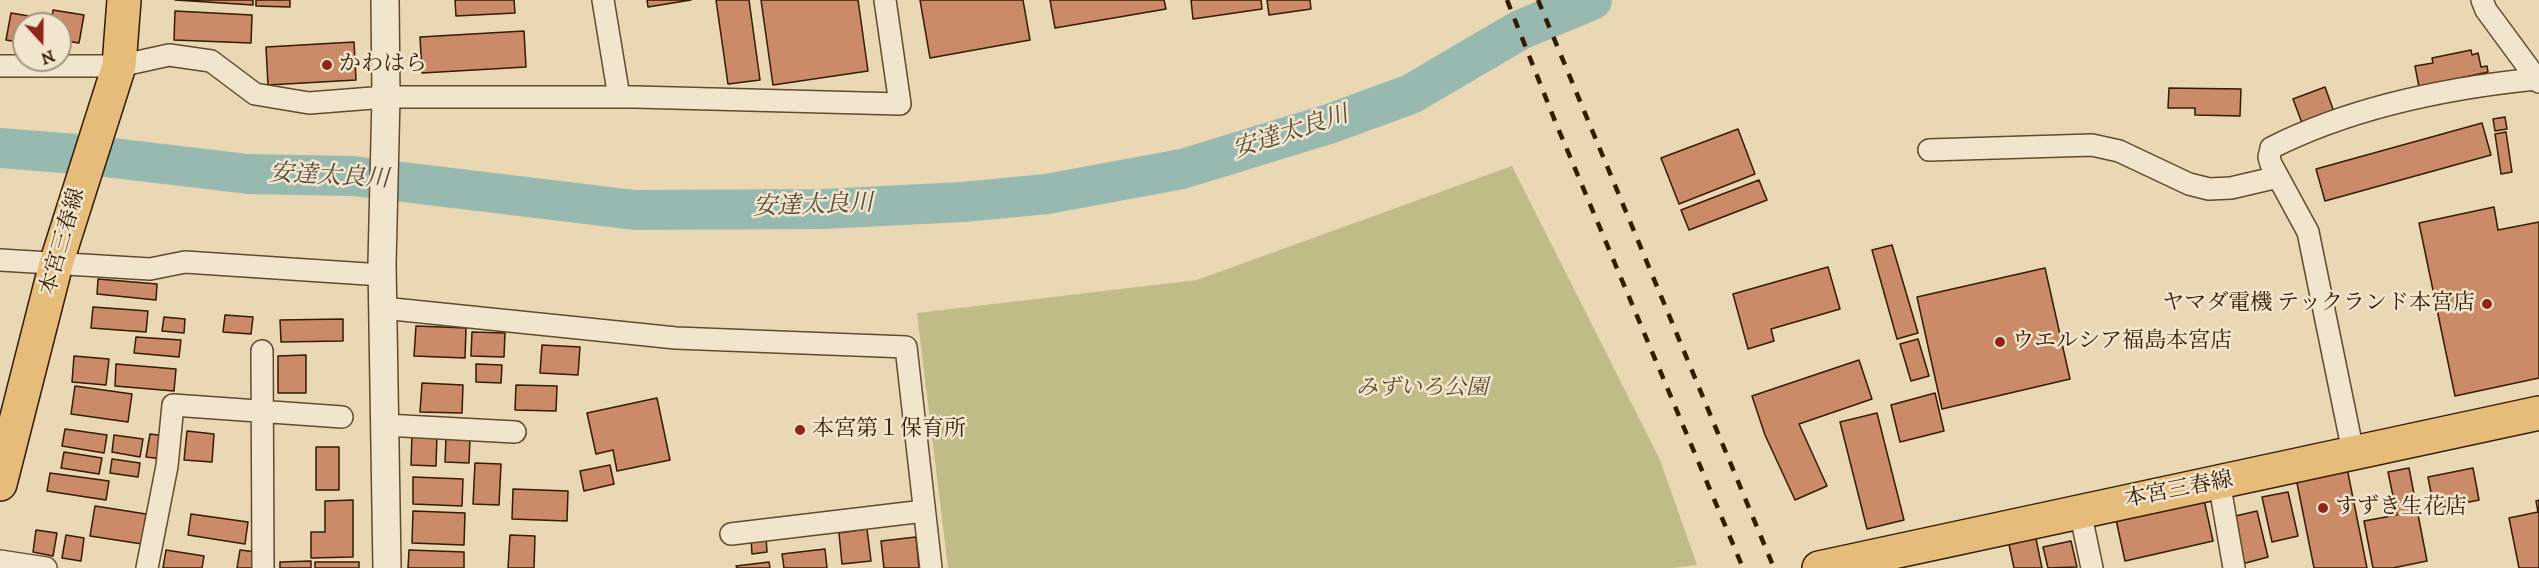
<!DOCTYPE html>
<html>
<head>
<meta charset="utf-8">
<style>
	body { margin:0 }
	#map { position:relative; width:2539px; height:568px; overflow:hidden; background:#ead7b4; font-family:"IM FELL DW Pica",serif }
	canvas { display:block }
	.north { position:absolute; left:12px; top:12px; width:60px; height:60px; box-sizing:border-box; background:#f1e5ce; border:2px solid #a5947c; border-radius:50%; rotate:159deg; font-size:16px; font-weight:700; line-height:24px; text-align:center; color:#341b00 }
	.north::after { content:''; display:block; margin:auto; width:21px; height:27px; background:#8f2418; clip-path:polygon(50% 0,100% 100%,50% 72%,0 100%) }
</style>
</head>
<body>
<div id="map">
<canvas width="2539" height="568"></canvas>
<div class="north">N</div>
</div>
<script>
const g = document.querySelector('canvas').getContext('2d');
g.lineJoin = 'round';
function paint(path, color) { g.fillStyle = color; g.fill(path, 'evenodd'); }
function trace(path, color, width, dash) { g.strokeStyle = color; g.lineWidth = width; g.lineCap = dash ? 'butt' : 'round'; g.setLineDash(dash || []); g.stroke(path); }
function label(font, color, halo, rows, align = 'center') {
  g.font = font + ' "IM FELL DW Pica","Noto Serif JP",serif'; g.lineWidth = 5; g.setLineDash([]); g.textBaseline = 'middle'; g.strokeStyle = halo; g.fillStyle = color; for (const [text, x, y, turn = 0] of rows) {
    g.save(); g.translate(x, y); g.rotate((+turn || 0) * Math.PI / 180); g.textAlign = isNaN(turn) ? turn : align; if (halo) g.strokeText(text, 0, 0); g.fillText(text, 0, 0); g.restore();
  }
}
const green = new Path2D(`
	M 1512,166 L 1660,460 L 1697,565 L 1672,568 L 948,568 L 917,313 L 1197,280 Z`);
const river = new Path2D(`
	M 0,148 L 88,155 L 248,174 L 353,176 L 635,210 L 823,209 L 963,202 L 1047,194 L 1182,169 L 1329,124 L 1411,94 L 1520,30 L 1592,0`);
const building = new Path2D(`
	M 175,0 L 253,0 L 253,5 Z
	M 256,0 L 290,0 L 290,7 L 256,6 Z
	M 455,0 L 514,0 L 515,13 L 456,16 Z
	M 647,0 L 691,0 L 648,7 Z
	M 716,0 L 749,0 L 760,80 L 728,84 Z
	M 761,0 L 858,0 L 868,71 L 773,85 Z
	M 920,0 L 1023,0 L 1030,40 L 930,58 Z
	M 1050,0 L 1164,0 L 1166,9 L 1055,28 Z
	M 1191,0 L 1261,0 L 1262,9 L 1193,19 Z
	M 1267,0 L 1310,0 L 1311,9 L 1269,15 Z
	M 53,10 L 84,15 L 79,43 L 60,40 L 60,24 L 51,24 Z
	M 175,11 L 252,15 L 251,43 L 174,40 Z
	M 11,13 L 47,19 L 46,24 L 24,24 L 24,43 L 6,40 Z
	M 524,31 L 526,67 L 422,73 L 420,37 Z
	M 354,42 L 356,80 L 268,85 L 266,47 Z
	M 2471,50 L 2472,55 L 2478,53 L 2481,67 L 2487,66 L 2488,72 L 2419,87 L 2415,66 L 2433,63 L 2432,58 Z
	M 2325,87 L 2334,112 L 2302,123 L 2293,99 Z
	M 2169,88 L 2241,89 L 2240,116 L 2195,115 L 2195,108 L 2168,108 Z
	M 2505,117 L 2507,129 L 2495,131 L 2493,119 Z
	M 2482,123 L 2491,155 L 2325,201 L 2316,169 Z
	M 1738,129 L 1755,174 L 1679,204 L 1661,158 Z
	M 2506,132 L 2512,172 L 2501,174 L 2495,134 Z
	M 1759,180 L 1767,200 L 1689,230 L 1681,210 Z
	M 2494,207 L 2498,230 L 2539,222 L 2539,378 L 2455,396 L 2419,223 Z
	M 1892,245 L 1918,333 L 1897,339 L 1872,250 Z
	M 1828,267 L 1840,309 L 1771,329 L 1774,341 L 1748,349 L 1733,294 Z
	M 2045,268 L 2070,379 L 1942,409 L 1917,297 Z
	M 98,279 L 157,284 L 156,300 L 97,294 Z
	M 93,307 L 148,311 L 146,332 L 91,328 Z
	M 225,315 L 253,317 L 251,334 L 223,332 Z
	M 164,317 L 185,319 L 184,333 L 162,331 Z
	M 343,319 L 343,341 L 281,342 L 280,320 Z
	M 416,326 L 466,328 L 465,358 L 414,356 Z
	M 472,332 L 505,333 L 504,357 L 471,356 Z
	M 136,337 L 181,340 L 179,357 L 134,353 Z
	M 1918,339 L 1929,376 L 1911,381 L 1900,344 Z
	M 542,345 L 580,347 L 578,375 L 540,373 Z
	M 306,355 L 306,393 L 278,393 L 278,356 Z
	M 74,356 L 109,359 L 106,385 L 72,382 Z
	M 1859,360 L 1872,399 L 1799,424 L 1827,486 L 1795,500 L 1765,435 L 1752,396 Z
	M 116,364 L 176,369 L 174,391 L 115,386 Z
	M 476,364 L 502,365 L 501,383 L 476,382 Z
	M 422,383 L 463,385 L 462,413 L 420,412 Z
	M 516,385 L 557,386 L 556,411 L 515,410 Z
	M 75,386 L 132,394 L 128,422 L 71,414 Z
	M 1935,393 L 1944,431 L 1900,442 L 1891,405 Z
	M 657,398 L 670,460 L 617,471 L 613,450 L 596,454 L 587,413 Z
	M 1877,413 L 1904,520 L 1867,529 L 1840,422 Z
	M 65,429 L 107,435 L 104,453 L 62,446 Z
	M 187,431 L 214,434 L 212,462 L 184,460 Z
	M 150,434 L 166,436 L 163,459 L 146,457 Z
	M 412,434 L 437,435 L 436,466 L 411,465 Z
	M 114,435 L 143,439 L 140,457 L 112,452 Z
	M 446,437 L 470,438 L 469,463 L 445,462 Z
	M 316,447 L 339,447 L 339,490 L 316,490 Z
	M 64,452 L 102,458 L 99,474 L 61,468 Z
	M 112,459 L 140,463 L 138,477 L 110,473 Z
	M 475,463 L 501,464 L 499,505 L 473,504 Z
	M 610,465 L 614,484 L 584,491 L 580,471 Z
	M 2347,468 L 2367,568 L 2314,568 L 2296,478 Z
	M 2409,468 L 2427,561 L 2393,568 L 2373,568 L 2364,521 L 2397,515 L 2388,472 Z
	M 2473,468 L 2479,500 L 2434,509 L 2428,477 Z
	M 50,473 L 109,481 L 106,500 L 47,491 Z
	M 413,477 L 463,479 L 462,506 L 413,504 Z
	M 513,489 L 568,491 L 567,521 L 512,519 Z
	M 2288,492 L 2298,536 L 2272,542 L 2262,497 Z
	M 2203,495 L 2213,541 L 2125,561 L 2115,515 Z
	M 353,500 L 353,557 L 311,558 L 311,532 L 325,532 L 325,501 Z
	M 2539,500 L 2539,568 L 2519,568 L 2509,518 L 2538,512 L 2536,501 Z
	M 95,506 L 146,514 L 142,544 L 90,536 Z
	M 413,511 L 465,513 L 464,545 L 412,543 Z
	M 2257,511 L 2268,557 L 2242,564 L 2231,517 Z
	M 191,514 L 248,522 L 245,544 L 188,535 Z
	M 867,529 L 871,561 L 842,564 L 839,533 Z
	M 36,530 L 57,533 L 53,556 L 33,552 Z
	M 2035,534 L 2042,568 L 2014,568 L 2008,540 Z
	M 66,535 L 84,538 L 81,561 L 62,558 Z
	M 510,535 L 535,536 L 534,568 L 508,568 Z
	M 766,537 L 767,552 L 752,554 L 751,539 Z
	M 916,537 L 919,568 L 884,568 L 881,541 Z
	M 2071,541 L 2077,567 L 2048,568 L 2043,547 Z
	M 825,549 L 827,568 L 784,568 L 782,554 Z
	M 166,550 L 204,556 L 202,568 L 163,568 Z
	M 240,550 L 257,552 L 254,568 L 237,568 Z
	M 409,550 L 464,552 L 464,568 L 408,568 Z
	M 311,561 L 311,568 L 280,568 L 280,562 Z
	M 315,562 L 359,562 L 359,568 L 315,568 Z
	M 769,562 L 770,568 L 737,568 L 736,566 Z`);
const minor = new Path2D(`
	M 603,0 L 619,97
	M 2482,0 L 2486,10 L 2539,82
	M 0,66 L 119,66 L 169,55 L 211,61 L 255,94 L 309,103 L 386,97 L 636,97 L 900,104 L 885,0
	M 1929,150 L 2092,145 L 2119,151 L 2189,184 L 2209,189 L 2231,188 L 2278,177
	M 0,260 L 150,269 L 185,262 L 382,275
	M 383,308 L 676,338 L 906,347 L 931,568
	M 262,351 L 263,568
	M 385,425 L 515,432
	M 2353,452 L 2308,232 L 2271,164 L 2269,157 L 2271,148 C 2352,107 2446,88 2536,79
	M 2219,481 L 2234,568
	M 2080,511 L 2092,568
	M 731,534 L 924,511
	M 0,561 L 46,568
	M 147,568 L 167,466 L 173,405 L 342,417`);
const tertiary = new Path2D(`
	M 385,0 L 386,97 L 382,264 L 387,568`);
const primary = new Path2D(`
	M 0,484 L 56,264 L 119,66 L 124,0
	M 1819,568 L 2539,413`);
const rail = new Path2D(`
	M 1507,0 L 1555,121 L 1743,568
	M 1538,0 L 1774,568`);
const markers = [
	[327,65,6,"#8f2418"],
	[2487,304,6,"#8f2418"],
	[2000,342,6,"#8f2418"],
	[800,430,6,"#8f2418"],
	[2323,508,6,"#8f2418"]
];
const poiNames = [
	["かわはら",339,65],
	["ヤマダ電機 テックランド本宮店",2475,304,"right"],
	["ウエルシア福島本宮店",2012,342],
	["本宮第１保育所",812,430],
	["すずき生花店",2335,508]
];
const streetNames = [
	["本宮三春線",64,242,-74],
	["本宮三春線",2179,491,-11]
];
const parkNames = [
	["みずいろ公園",1422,389]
];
const waterNames = [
	["安達太良川",1291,134,-18],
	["安達太良川",329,178,3],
	["安達太良川",813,207,-2]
];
paint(green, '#bfbc87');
trace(river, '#98b9b0', 40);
paint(building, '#cb8a68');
trace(building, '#341b00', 1.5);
trace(minor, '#624a2d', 24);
trace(tertiary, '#624a2d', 30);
trace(primary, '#341b00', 36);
trace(minor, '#f1e5ce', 21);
trace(tertiary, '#f1e5ce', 27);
trace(primary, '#e5bc7a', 33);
trace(rail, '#341b00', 4.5, [10, 10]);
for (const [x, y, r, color] of markers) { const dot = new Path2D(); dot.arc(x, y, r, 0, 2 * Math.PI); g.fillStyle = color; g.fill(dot); trace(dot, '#f1e5ce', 2); }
label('22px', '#341b00', '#f1e5ce', poiNames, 'left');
label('22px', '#341b00', '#f1e5ce', streetNames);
label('italic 22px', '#5e4b28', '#f1e5ce', parkNames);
label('italic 24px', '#524a35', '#f1e5ce', waterNames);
</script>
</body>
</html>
